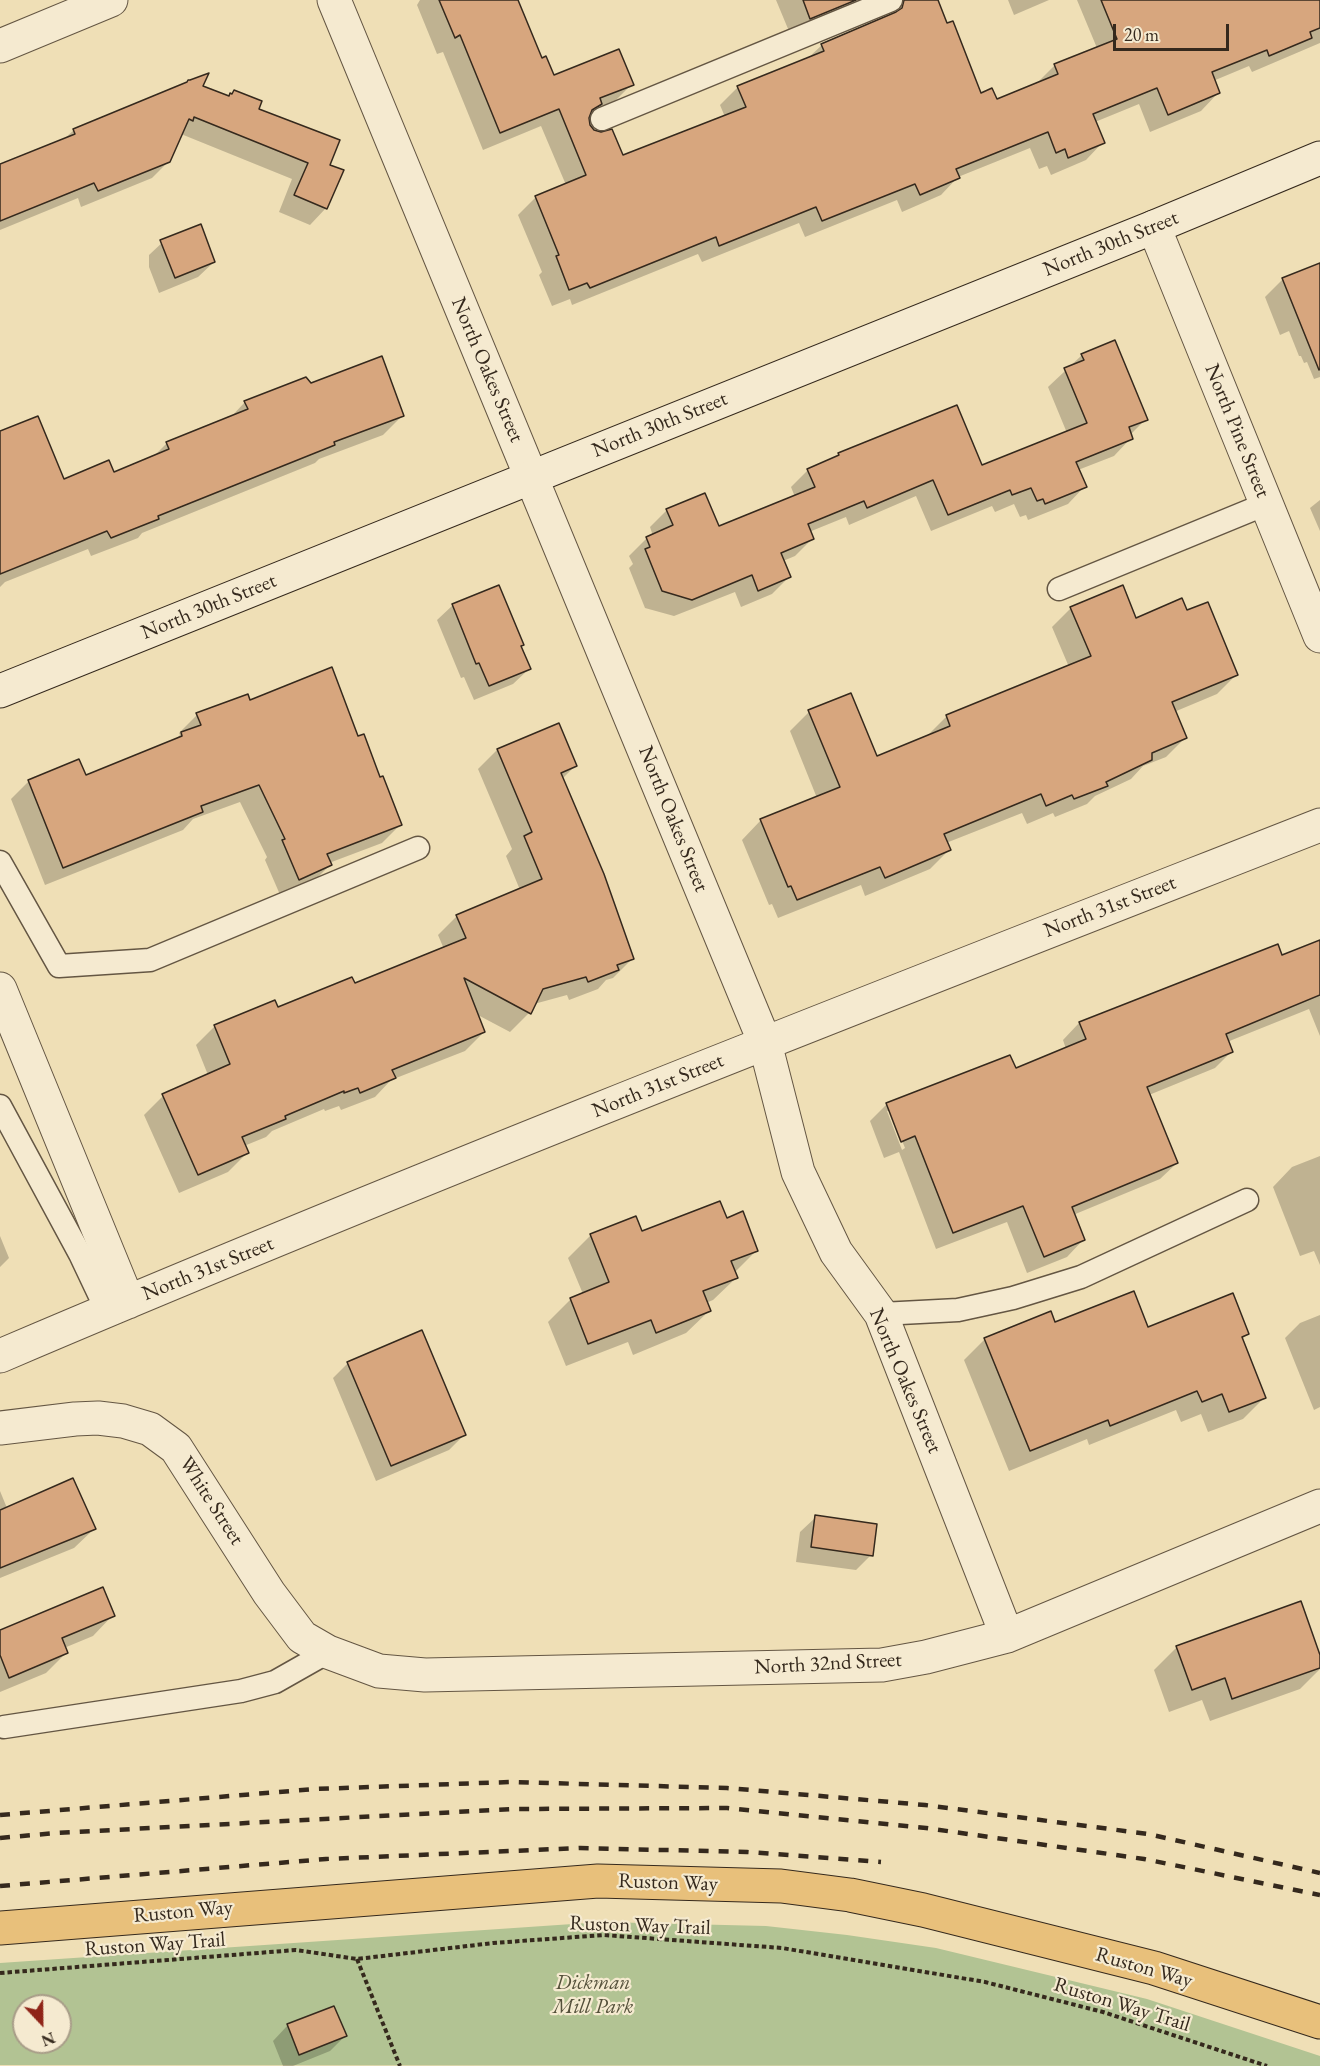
<!DOCTYPE html>
<html>
<head>
<meta charset="utf-8">
<style>
	body { margin:0 }
	#map { position:relative; width:1320px; height:2066px; overflow:hidden; background:#efdfb6; font-family:"EB Garamond",serif }
	canvas { display:block }
	.north { position:absolute; left:12px; top:1994px; width:60px; height:60px; box-sizing:border-box; background:#f5ead0; border:2px solid #a89d88; border-radius:50%; rotate:158deg; font-size:16px; font-weight:700; line-height:24px; text-align:center; color:#35291d }
	.north::after { content:''; display:block; margin:auto; width:21px; height:27px; background:#8f2418; clip-path:polygon(50% 0,100% 100%,50% 72%,0 100%) }
	.scale { position:absolute; left:1113px; top:24px; width:116px; height:27px; box-sizing:border-box; border:3px solid #35291d; border-top:0; padding-left:8px; font-size:18px; line-height:21px; white-space:nowrap; color:#35291d; -webkit-text-stroke:4px #f5ead0; paint-order:stroke }
</style>
</head>
<body>
<div id="map">
<canvas width="1320" height="2066"></canvas>
<div class="north">N</div>
<div class="scale">20 m</div>
</div>
<script>
const g = document.querySelector('canvas').getContext('2d');
g.lineJoin = 'round';
function paint(path, color) { g.fillStyle = color; g.fill(path, 'evenodd'); }
function trace(path, color, width, dash) { g.strokeStyle = color; g.lineWidth = width; g.lineCap = dash ? 'butt' : 'round'; g.setLineDash(dash || []); g.stroke(path); }
function label(font, color, halo, rows, align = 'center') {
  g.font = font + ' "EB Garamond",serif'; g.lineWidth = 4.5; g.setLineDash([]); g.textBaseline = 'middle'; g.strokeStyle = halo; g.fillStyle = color; for (const [text, x, y, turn = 0] of rows) {
    g.save(); g.translate(x, y); g.rotate((+turn || 0) * Math.PI / 180); g.textAlign = isNaN(turn) ? turn : align; if (halo) g.strokeText(text, 0, 0); g.fillText(text, 0, 0); g.restore();
  }
}
const green = new Path2D(`
	M 602,1922 L 766,1926 L 847,1935 L 936,1948 L 1147,1999 L 1320,2056 L 1320,2066 L 0,2065 L 0,1963 ZM 24,2006 L 60,2006 L 60,2042 L 24,2042 Z`);
const shadow = new Path2D(`
	M 420,0 L 516,0 L 541,60 L 553,77 L 632,84 L 614,102 L 594,110 L 587,117 L 588,125 L 622,157 L 725,117 L 720,105 L 738,87 L 807,59 L 822,45 L 996,101 L 1037,83 L 1054,66 L 1097,48 L 1077,0 L 1320,0 L 1320,43 L 1252,72 L 1249,66 L 1213,81 L 1218,93 L 1201,111 L 1150,132 L 1139,104 L 1095,122 L 1103,142 L 1086,160 L 1051,175 L 1047,166 L 1039,169 L 1030,148 L 958,177 L 941,195 L 902,212 L 897,200 L 805,237 L 799,223 L 702,262 L 698,254 L 572,305 L 570,299 L 552,306 L 539,275 L 542,272 L 518,215 L 535,198 L 566,185 L 541,126 L 483,150 L 443,52 L 437,54 L 417,5 Z
	M 776,0 L 865,0 L 791,36 Z
	M 1008,0 L 1049,0 L 1014,15 Z
	M 201,86 L 227,97 L 234,91 L 329,165 L 326,208 L 310,225 L 279,212 L 292,179 L 181,134 L 169,161 L 152,178 L 81,207 L 78,198 L 0,230 L 0,167 L 64,139 L 74,130 Z
	M 165,240 L 214,262 L 198,277 L 159,293 L 149,267 L 149,255 Z
	M 1320,264 L 1320,377 L 1314,379 L 1307,362 L 1304,363 L 1301,356 L 1299,356 L 1289,331 L 1280,335 L 1265,297 L 1283,279 Z
	M 1082,355 L 1146,419 L 1130,435 L 1131,438 L 1114,456 L 1078,470 L 1085,486 L 1068,504 L 1028,520 L 1026,515 L 1020,517 L 1014,504 L 995,512 L 992,506 L 931,531 L 916,496 L 849,525 L 846,517 L 809,532 L 812,539 L 795,556 L 783,561 L 789,577 L 772,594 L 741,607 L 735,592 L 674,616 L 645,608 L 629,568 L 633,564 L 629,556 L 647,538 L 653,536 L 650,527 L 667,510 L 718,528 L 795,497 L 791,487 L 808,470 L 834,459 L 839,454 L 981,467 L 1067,433 L 1048,387 Z
	M 311,384 L 402,416 L 383,435 L 319,459 L 315,463 L 142,533 L 138,538 L 91,556 L 88,549 L 5,582 L 0,587 L 0,433 L 63,481 L 113,474 L 152,458 L 167,443 L 230,418 L 245,402 Z
	M 1320,500 L 1320,531 L 1310,508 Z
	M 453,605 L 522,645 L 520,647 L 529,669 L 513,684 L 474,700 L 464,677 L 461,678 L 437,620 Z
	M 1071,608 L 1136,620 L 1186,612 L 1236,675 L 1217,694 L 1174,712 L 1185,738 L 1166,757 L 1143,766 L 1131,779 L 1095,796 L 1087,804 L 1055,817 L 1053,813 L 1027,824 L 1022,813 L 946,843 L 949,850 L 930,869 L 865,896 L 861,885 L 778,918 L 772,904 L 769,905 L 742,840 L 761,820 L 817,798 L 790,731 L 809,712 L 876,758 L 928,735 L 947,716 L 1069,667 L 1052,627 Z
	M 249,702 L 357,738 L 379,779 L 400,825 L 382,843 L 329,863 L 330,865 L 312,883 L 281,897 L 265,860 L 267,857 L 240,802 L 193,819 L 183,830 L 45,885 L 11,799 L 29,781 L 85,777 L 173,741 L 180,735 L 179,733 L 197,715 Z
	M 497,750 L 575,766 L 562,779 L 632,959 L 613,978 L 606,980 L 598,989 L 569,1000 L 567,995 L 534,1004 L 529,1013 L 510,1032 L 476,1014 L 484,1032 L 465,1051 L 391,1080 L 375,1097 L 341,1110 L 339,1106 L 325,1111 L 324,1109 L 272,1131 L 266,1137 L 244,1146 L 247,1153 L 228,1172 L 179,1193 L 144,1115 L 163,1096 L 208,1075 L 196,1045 L 215,1026 L 354,985 L 444,949 L 438,935 L 457,916 L 520,890 L 506,856 L 512,849 L 478,769 Z
	M 1320,942 L 1320,1036 L 1309,1009 L 1227,1042 L 1231,1052 L 1215,1068 L 1149,1095 L 1177,1163 L 1160,1179 L 1073,1215 L 1083,1240 L 1067,1257 L 1027,1273 L 1007,1222 L 936,1249 L 899,1152 L 884,1158 L 870,1121 L 887,1104 L 1015,1070 L 1066,1049 L 1063,1040 L 1079,1023 L 1281,957 ZM 887,1111 L 890,1111 L 905,1148 L 902,1150 Z
	M 1320,1156 L 1320,1265 L 1314,1251 L 1300,1256 L 1273,1187 L 1292,1167 Z
	M 726,1220 L 757,1250 L 734,1273 L 736,1278 L 713,1300 L 706,1303 L 709,1311 L 686,1333 L 633,1355 L 628,1342 L 566,1366 L 548,1322 L 571,1299 L 583,1294 L 568,1258 L 591,1235 L 641,1233 Z
	M 0,1236 L 9,1258 L 0,1267 Z
	M 1320,1315 L 1320,1407 L 1314,1410 L 1285,1338 L 1300,1323 Z
	M 1054,1324 L 1247,1334 L 1241,1340 L 1264,1398 L 1243,1419 L 1208,1432 L 1201,1414 L 1181,1422 L 1176,1410 L 1089,1445 L 1087,1439 L 1009,1471 L 964,1360 L 985,1339 Z
	M 348,1363 L 464,1435 L 449,1450 L 376,1481 L 333,1378 Z
	M 0,1491 L 7,1508 L 94,1529 L 74,1548 L 0,1578 Z
	M 816,1517 L 871,1555 L 856,1570 L 796,1562 L 800,1532 Z
	M 113,1615 L 93,1636 L 64,1648 L 66,1653 L 46,1673 L 0,1692 L 0,1632 Z
	M 1177,1647 L 1320,1659 L 1320,1669 L 1300,1689 L 1210,1721 L 1202,1700 L 1169,1712 L 1154,1670 Z
	M 288,2025 L 345,2036 L 330,2051 L 293,2066 L 283,2066 L 273,2041 Z`);
const building = new Path2D(`
	M 439,0 L 518,0 L 542,58 L 546,56 L 554,75 L 619,49 L 634,85 L 600,98 L 602,104 L 592,110 L 589,118 L 590,125 L 594,130 L 601,132 L 612,129 L 623,155 L 746,107 L 737,86 L 824,51 L 821,44 L 896,12 L 902,8 L 904,0 L 938,0 L 947,23 L 953,21 L 981,93 L 992,88 L 997,99 L 1058,74 L 1054,64 L 1117,39 L 1101,0 L 1320,0 L 1320,28 L 1310,32 L 1312,38 L 1269,56 L 1267,50 L 1212,72 L 1220,93 L 1168,115 L 1157,88 L 1093,114 L 1105,143 L 1068,158 L 1065,149 L 1056,153 L 1048,132 L 956,169 L 960,178 L 920,195 L 915,184 L 822,221 L 816,207 L 719,246 L 716,237 L 590,288 L 587,283 L 569,290 L 556,256 L 559,255 L 535,196 L 586,175 L 559,109 L 500,133 L 460,35 L 455,38 Z
	M 803,0 L 856,0 L 810,19 Z
	M 209,73 L 203,86 L 229,96 L 230,93 L 232,94 L 234,90 L 262,101 L 259,109 L 340,140 L 330,165 L 344,170 L 327,209 L 294,195 L 308,163 L 194,117 L 193,121 L 189,119 L 170,162 L 98,191 L 94,183 L 0,221 L 0,164 L 75,134 L 73,129 L 187,82 L 188,80 L 190,80 Z
	M 201,224 L 215,262 L 175,278 L 160,240 Z
	M 1320,263 L 1320,369 L 1319,370 L 1282,278 Z
	M 1115,340 L 1148,420 L 1129,427 L 1133,439 L 1076,462 L 1087,487 L 1045,504 L 1043,499 L 1037,501 L 1031,488 L 1012,495 L 1010,490 L 948,515 L 933,480 L 867,508 L 864,501 L 808,524 L 814,539 L 781,553 L 791,577 L 758,591 L 752,575 L 692,600 L 662,591 L 645,549 L 650,547 L 646,537 L 673,525 L 666,509 L 705,493 L 719,526 L 815,487 L 807,469 L 839,455 L 838,453 L 957,405 L 982,465 L 1087,423 L 1064,368 L 1084,360 L 1081,354 Z
	M 382,356 L 404,416 L 334,442 L 335,445 L 158,516 L 159,519 L 111,538 L 107,531 L 0,574 L 0,431 L 38,416 L 64,479 L 109,460 L 114,472 L 169,449 L 166,442 L 248,409 L 244,401 L 306,377 L 311,383 Z
	M 499,585 L 524,645 L 521,646 L 531,669 L 489,686 L 479,663 L 476,664 L 452,604 Z
	M 1123,585 L 1136,618 L 1182,598 L 1187,610 L 1208,602 L 1238,675 L 1172,702 L 1187,738 L 1152,753 L 1152,760 L 1106,782 L 1108,786 L 1074,799 L 1072,795 L 1046,806 L 1041,794 L 944,834 L 951,850 L 885,878 L 880,867 L 797,900 L 791,886 L 788,887 L 760,819 L 840,787 L 808,710 L 851,693 L 877,756 L 950,726 L 946,715 L 1091,656 L 1070,607 Z
	M 332,667 L 358,736 L 364,734 L 380,777 L 383,776 L 402,825 L 327,854 L 332,865 L 299,880 L 282,840 L 285,839 L 259,785 L 201,806 L 203,812 L 63,868 L 28,780 L 79,759 L 86,775 L 182,736 L 181,732 L 201,725 L 196,713 L 248,694 L 250,700 Z
	M 559,723 L 577,766 L 561,773 L 604,874 L 634,959 L 617,965 L 619,970 L 588,982 L 586,977 L 543,989 L 531,1014 L 464,978 L 485,1032 L 392,1070 L 396,1078 L 360,1093 L 358,1088 L 344,1093 L 344,1091 L 285,1116 L 286,1119 L 242,1137 L 249,1153 L 198,1175 L 162,1094 L 230,1064 L 214,1025 L 275,1000 L 278,1007 L 352,977 L 355,983 L 466,938 L 456,915 L 542,879 L 524,836 L 532,832 L 497,749 Z
	M 1320,940 L 1320,995 L 1226,1034 L 1233,1052 L 1147,1087 L 1178,1163 L 1072,1207 L 1085,1240 L 1044,1257 L 1023,1206 L 953,1233 L 915,1136 L 901,1142 L 886,1103 L 1010,1055 L 1016,1068 L 1086,1039 L 1079,1022 L 1278,944 L 1282,955 Z
	M 720,1201 L 727,1218 L 743,1211 L 758,1251 L 731,1261 L 738,1278 L 703,1291 L 711,1311 L 656,1333 L 651,1320 L 588,1344 L 570,1298 L 609,1282 L 590,1234 L 636,1216 L 642,1231 Z
	M 1134,1291 L 1148,1327 L 1233,1293 L 1249,1334 L 1242,1337 L 1266,1398 L 1229,1412 L 1222,1394 L 1202,1402 L 1197,1391 L 1110,1426 L 1108,1420 L 1030,1451 L 984,1338 L 1051,1311 L 1055,1322 Z
	M 422,1330 L 466,1435 L 391,1466 L 347,1362 Z
	M 73,1478 L 96,1529 L 0,1568 L 0,1510 Z
	M 815,1515 L 877,1524 L 873,1556 L 811,1547 Z
	M 103,1587 L 115,1616 L 62,1638 L 68,1653 L 9,1678 L 0,1655 L 0,1630 Z
	M 1301,1601 L 1320,1655 L 1320,1668 L 1232,1699 L 1225,1678 L 1192,1690 L 1176,1646 Z
	M 334,2006 L 347,2036 L 299,2055 L 287,2024 Z`);
const path = new Path2D(`
	M 357,1959 L 400,2066
	M 0,1973 L 296,1950 L 357,1959 L 493,1943 L 604,1935 L 782,1948 L 985,1982 L 1103,2012 L 1267,2066`);
const lane = new Path2D(`
	M 602,119 L 891,0
	M 1059,589 L 1266,504
	M 0,862 L 59,966 L 150,960 L 418,848
	M 0,1106 L 80,1254 L 107,1311
	M 881,1314 L 958,1310 L 1013,1298 L 1081,1277 L 1247,1200
	M 4,1727 L 241,1691 L 275,1682 L 328,1652`);
const street = new Path2D(`
	M 334,0 L 765,1043 L 798,1172 L 836,1252 L 881,1314 L 1007,1636
	M 0,46 L 111,0
	M 1154,227 L 1320,636
	M 0,989 L 128,1302
	M 0,1356 C 436,1170 879,998 1320,825
	M 0,1428 L 75,1419 L 98,1418 L 123,1421 L 150,1429 L 176,1448 L 269,1593 L 302,1637 L 328,1652 L 379,1671 L 425,1675 L 882,1665 L 926,1657 L 1007,1636 L 1320,1506`);
const secondary = new Path2D(`
	M 0,691 L 1154,227 L 1320,158`);
const primary = new Path2D(`
	M 0,1928 L 598,1881 L 781,1886 L 850,1895 L 923,1910 L 1154,1968 L 1320,2022`);
const rail = new Path2D(`
	M 0,1815 L 315,1789 L 510,1782 L 727,1788 L 925,1805 L 1148,1834 L 1320,1873
	M 0,1838 L 56,1833 L 514,1809 L 727,1808 L 926,1828 L 1144,1859 L 1320,1895
	M 0,1886 L 326,1859 L 580,1848 L 747,1852 L 881,1862`);
const streetNames = [
	["North 30th Street",1111,244,-22],
	["North Oakes Street",487,370,67],
	["North 30th Street",660,425,-22],
	["North Pine Street",1237,431,68],
	["North 30th Street",209,607,-22],
	["North Oakes Street",673,819,68],
	["North 31st Street",1110,907,-21],
	["North 31st Street",658,1086,-22],
	["North 31st Street",208,1269,-22],
	["North Oakes Street",905,1381,67],
	["White Street",211,1501,57],
	["North 32nd Street",828,1664,-3],
	["Ruston Way",668,1883,2],
	["Ruston Way",183,1912,-5],
	["Ruston Way Trail",640,1926,2],
	["Ruston Way Trail",155,1945,-4],
	["Ruston Way",1144,1968,16],
	["Ruston Way Trail",1122,2005,17]
];
const parkNames = [
	["Dickman",593,1983],
	["Mill Park",593,2007]
];
paint(green, '#b2c393');
paint(shadow, '#0003');
paint(building, '#d7a67e');
trace(building, '#35291d', 1.5);
trace(lane, '#645643', 25);
trace(street, '#645643', 35);
trace(secondary, '#35291d', 35);
trace(primary, '#35291d', 35);
trace(path, '#35291d', 4, [4.5, 3]);
trace(lane, '#f5ead0', 22);
trace(street, '#f5ead0', 33);
trace(secondary, '#f5ead0', 33);
trace(primary, '#e8c07b', 33);
trace(rail, '#35291d', 4.5, [10, 10]);
label('21px', '#35291d', '#f5ead0', streetNames);
label('italic 21px', '#54503a', '#f5ead0', parkNames);
</script>
</body>
</html>
